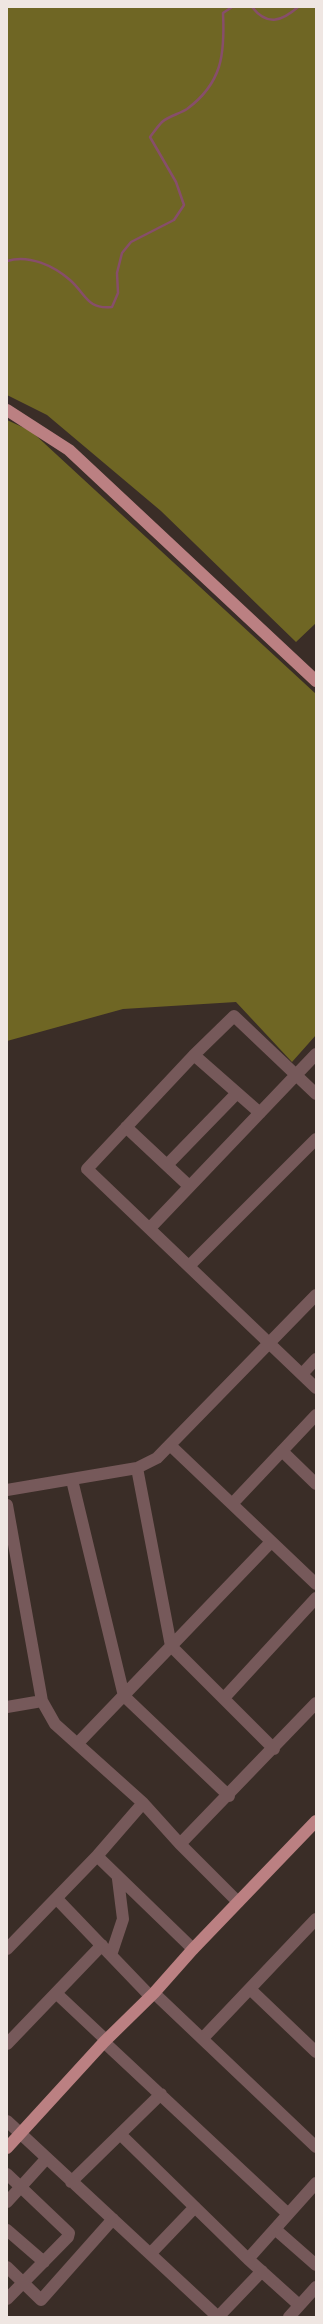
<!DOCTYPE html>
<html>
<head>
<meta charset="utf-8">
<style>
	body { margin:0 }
	#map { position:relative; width:323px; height:2324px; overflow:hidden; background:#3a2d27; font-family:Helvetica,sans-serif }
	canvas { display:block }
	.frame { position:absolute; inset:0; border:8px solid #efe6e2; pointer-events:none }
</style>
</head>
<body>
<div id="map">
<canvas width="323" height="2324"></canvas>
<div class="frame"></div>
</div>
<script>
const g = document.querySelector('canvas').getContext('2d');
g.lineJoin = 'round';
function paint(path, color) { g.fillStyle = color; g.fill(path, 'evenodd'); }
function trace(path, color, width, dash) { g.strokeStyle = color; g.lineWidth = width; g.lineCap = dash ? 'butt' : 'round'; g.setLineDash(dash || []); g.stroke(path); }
const forest = new Path2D(`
	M 7,7 L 316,7 L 316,623 L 296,642 L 161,511 L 47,415 L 7,395 Z
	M 7,420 L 31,431 L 316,694 L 316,1035 L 292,1062 L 236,1002 L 123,1009 L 7,1041 Z`);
const stream = new Path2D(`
	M 252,7 C 267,26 281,22 298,7
	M 7,261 C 29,254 54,266 70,280 C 86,294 87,310 112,307 L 118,293 L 117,273 L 122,253 L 131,242 L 174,220 L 184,205 L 176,182 L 150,137 C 154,132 158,126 162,122 C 169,116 179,114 187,109 C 222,83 225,55 223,13 L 232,7`);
const minor = new Path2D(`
	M 194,1055 L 260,1113
	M 316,1094 L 234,1016 L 194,1055 L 87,1169 L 316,1388
	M 126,1127 L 189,1186
	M 167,1165 L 237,1093
	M 150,1228 L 316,1054
	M 189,1266 L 316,1139
	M 302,1374 L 316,1359
	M 171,1446 L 316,1584
	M 282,1451 L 316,1484
	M 137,1468 L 171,1646 L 274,1749
	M 72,1480 L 124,1696 L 229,1796
	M 7,1490 L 137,1468 L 157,1458 L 316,1295
	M 232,1504 L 316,1415
	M 7,1505 L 42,1701 L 55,1724 L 143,1803 L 180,1844 L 316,1703
	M 224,1698 L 316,1598
	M 7,1707 L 42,1701
	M 78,1743 L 271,1542
	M 180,1844 L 238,1902
	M 97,1856 L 193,1949
	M 57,1899 L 150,1996
	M 7,1949 L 97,1856 L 143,1803
	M 111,1955 L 123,1919 L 118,1879
	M 250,1989 L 316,2052
	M 56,1993 L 106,2040
	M 154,1993 L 316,2147
	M 203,2038 L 316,1919
	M 104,2042 L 288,2214
	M 7,2044 L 102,1945
	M 7,2121 L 218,2317
	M 121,2135 L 248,2259 L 299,2305
	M 7,2174 L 69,2233 L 68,2237 L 7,2299
	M 71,2182 L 161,2094
	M 7,2202 L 46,2159
	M 275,2229 L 316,2265
	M 7,2230 L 44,2262
	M 150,2254 L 195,2207
	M 248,2259 L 316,2183
	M 7,2267 L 41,2300 L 113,2219
	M 218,2317 L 262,2271
	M 289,2317 L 316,2287`);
const major = new Path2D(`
	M 7,410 L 69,450 L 316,681
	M 7,2148 L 104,2042 L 154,1993 L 193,1949 L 316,1821`);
paint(forest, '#6f6624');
trace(stream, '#874e6a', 2.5);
trace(minor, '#76595a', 12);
trace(major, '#bb8082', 12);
</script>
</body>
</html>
